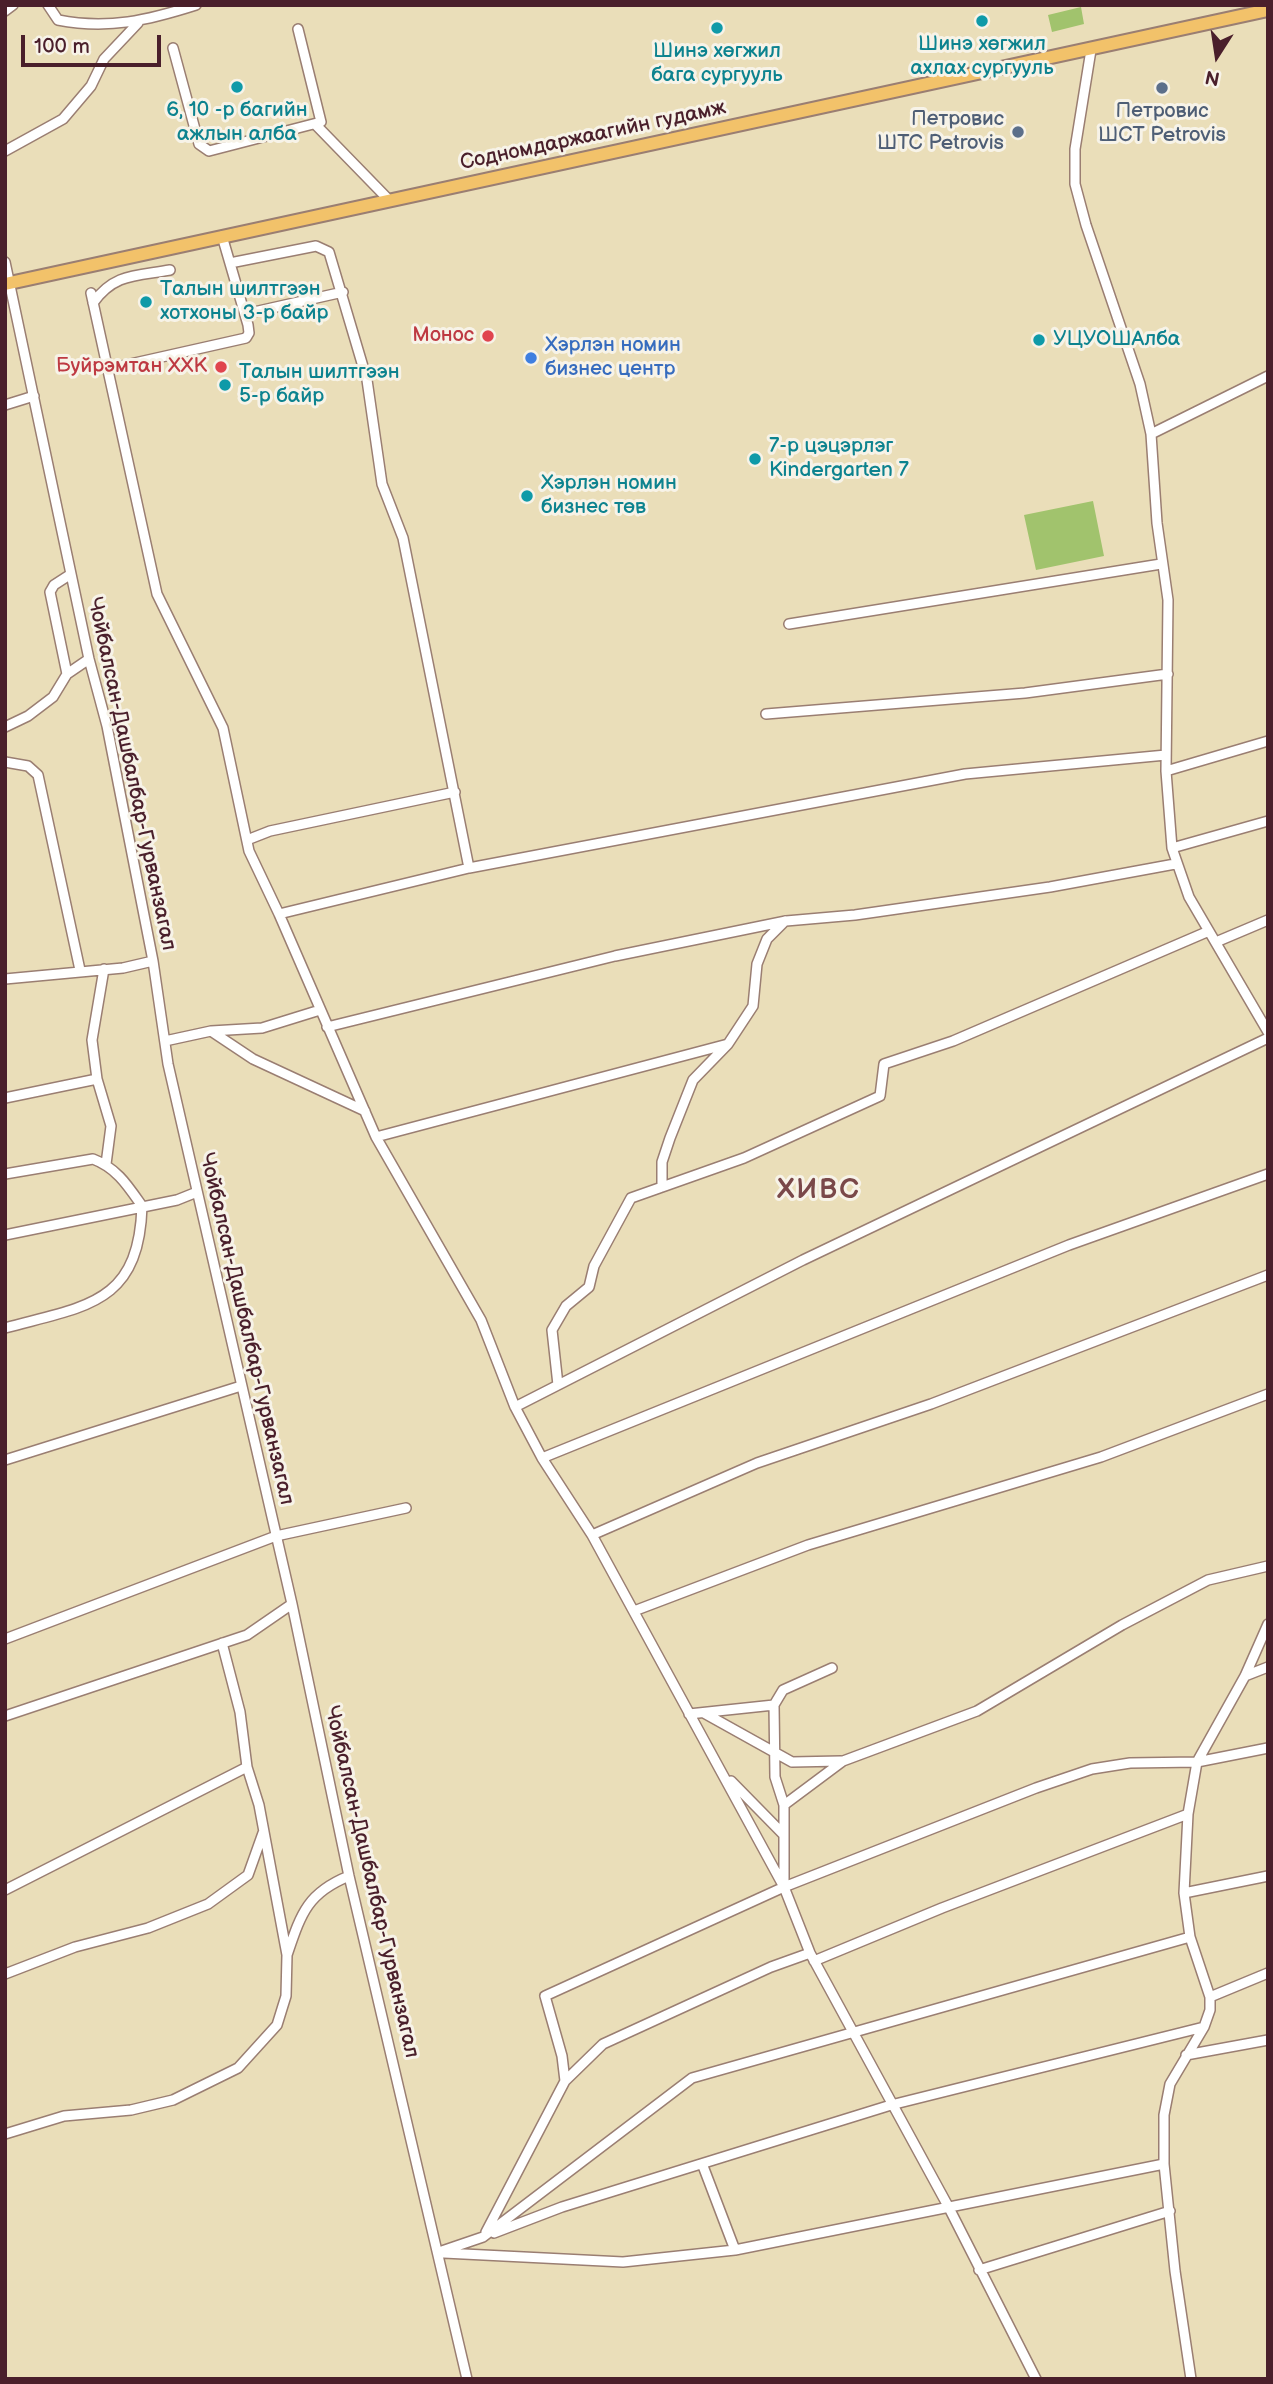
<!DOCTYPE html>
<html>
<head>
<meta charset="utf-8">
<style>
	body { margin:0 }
	#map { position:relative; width:1273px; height:2384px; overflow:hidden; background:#eadeb9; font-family:"Balsamiq Sans",sans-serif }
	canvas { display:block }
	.frame { position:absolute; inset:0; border:7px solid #4a1f2b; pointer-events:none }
	.north { position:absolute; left:1182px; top:21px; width:70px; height:70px; -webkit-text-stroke:5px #f7f3e8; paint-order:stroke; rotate:192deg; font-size:19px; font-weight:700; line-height:28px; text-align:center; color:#4a1f2b }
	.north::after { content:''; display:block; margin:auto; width:24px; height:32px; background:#4a1f2b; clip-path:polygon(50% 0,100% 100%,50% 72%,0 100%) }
	.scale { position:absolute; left:21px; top:35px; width:140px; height:32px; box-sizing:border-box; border:4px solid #4a1f2b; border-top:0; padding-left:9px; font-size:21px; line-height:24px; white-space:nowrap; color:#4a1f2b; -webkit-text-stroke:5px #f7f3e8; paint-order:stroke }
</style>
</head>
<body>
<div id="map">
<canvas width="1273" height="2384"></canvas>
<div class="frame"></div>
<div class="north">N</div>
<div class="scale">100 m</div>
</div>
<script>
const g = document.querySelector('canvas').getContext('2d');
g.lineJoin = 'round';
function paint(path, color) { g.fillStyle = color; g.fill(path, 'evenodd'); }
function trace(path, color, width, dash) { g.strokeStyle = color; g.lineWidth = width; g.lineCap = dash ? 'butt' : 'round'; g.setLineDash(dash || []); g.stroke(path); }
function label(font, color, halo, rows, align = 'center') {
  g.font = font + ' "Balsamiq Sans",sans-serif'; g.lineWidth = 6; g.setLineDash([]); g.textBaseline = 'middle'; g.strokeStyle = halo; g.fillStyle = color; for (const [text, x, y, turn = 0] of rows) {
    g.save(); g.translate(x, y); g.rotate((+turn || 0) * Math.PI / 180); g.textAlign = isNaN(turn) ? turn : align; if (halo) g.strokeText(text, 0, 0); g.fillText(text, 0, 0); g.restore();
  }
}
const green = new Path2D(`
	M 1081,7 L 1084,24 L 1052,32 L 1048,15 Z
	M 1093,501 L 1104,556 L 1036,570 L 1024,515 Z`);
const minor = new Path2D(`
	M 48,5 L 58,20 C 108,30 149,20 196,5
	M 5,11 L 13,5
	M 173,48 L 199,144 L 209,151 L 321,122 L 298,29
	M 1091,50 L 1075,149 L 1075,184 L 1086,225 L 1140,384 L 1151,434 L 1157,523 L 1168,600 L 1166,771 L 1172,848 L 1189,897 L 1268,1032
	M 315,124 L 388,199
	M 5,151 L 63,119 L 91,86 L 104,59 L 138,23
	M 5,262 L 89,659 L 107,726 L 153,961 L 168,1064 L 292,1604 L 349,1876 L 467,2379
	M 230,263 L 316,246 L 329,252 L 367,380 L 382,484 L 403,538 L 469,868
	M 91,293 L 157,594 L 223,728 L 249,851 L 279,914 L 376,1137 L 481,1320 L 515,1407 L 542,1458 L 592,1535 L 784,1887
	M 93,303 C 114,273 137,276 170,270
	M 245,314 L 343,292
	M 108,369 L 246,338 L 249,333 L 248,325 L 222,236
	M 5,405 L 34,396
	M 1151,434 L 1268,376
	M 789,624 L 1161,564
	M 67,674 L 50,592 L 54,585 L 71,574
	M 766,714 L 1025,693 L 1168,674
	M 5,727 L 28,716 L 53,697 L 67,674 L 89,659
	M 5,762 L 28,766 L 38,775 L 80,970
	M 1166,771 L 1268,741
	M 247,840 L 270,831 L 455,792
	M 1172,848 L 1268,821
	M 279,914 L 469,868 L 965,774 L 1166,755
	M 1216,942 L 1268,920
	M 104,969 L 92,1040 L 97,1079 L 111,1126 L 106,1164
	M 5,979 L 123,968 L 153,961
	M 327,1027 L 615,956 L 786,921 L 855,915 L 1050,887 L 1175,864
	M 211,1031 L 262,1028 L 320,1010
	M 165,1041 L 211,1031 L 253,1059 L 365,1111
	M 5,1098 L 97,1079
	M 376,1137 L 728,1044
	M 5,1174 L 93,1159 C 117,1168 128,1186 142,1206 C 139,1305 85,1306 5,1328
	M 662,1187 L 662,1162 L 670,1138 L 693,1080 L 728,1044 L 753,1006 L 757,964 L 767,939 L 785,921
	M 5,1235 L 177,1200 L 197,1192
	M 558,1385 L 552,1330 L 566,1306 L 589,1287 L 594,1266 L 631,1198 L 744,1158 L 880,1096 L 884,1064 L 953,1041 L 1209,931
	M 515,1407 L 803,1260 L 1268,1038
	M 542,1458 L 1069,1245 L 1268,1174
	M 5,1460 L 241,1386
	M 592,1535 L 757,1463 L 931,1404 L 1268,1275
	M 634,1611 L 808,1545 L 1101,1457 L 1268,1394
	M 5,1639 L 276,1536 L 406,1508
	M 832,1668 L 783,1690 L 774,1705 L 775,1777 L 784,1805 L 784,1887 L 810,1953 L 948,2206 L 1036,2379
	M 1245,1676 L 1268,1667
	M 704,1713 L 792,1762 L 841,1761
	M 689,1714 L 774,1705
	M 5,1716 L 247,1635 L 292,1604
	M 731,1781 L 784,1835
	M 784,1805 L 843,1761 L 977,1711 L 1122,1625 L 1208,1580 L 1268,1566
	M 5,1890 L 247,1767
	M 1184,1893 L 1268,1876
	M 287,1955 C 301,1914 307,1893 349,1876
	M 814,1961 L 942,1908 L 1188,1814
	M 5,1974 L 75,1947 L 148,1928 L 208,1904 L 248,1875 L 263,1833
	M 1210,1997 L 1268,1973
	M 1186,2055 L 1268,2040
	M 565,2081 L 562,2056 L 545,1996 L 784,1887 L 1036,1788 L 1092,1769 L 1130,1763 L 1197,1762 L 1268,1748
	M 5,2134 L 64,2116 L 131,2110 L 173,2100 L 238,2068 L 277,2025 L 286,1996 L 287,1955 L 259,1805 L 247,1767 L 240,1712 L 222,1643
	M 703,2166 L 735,2250
	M 486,2232 L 565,2081 L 603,2044 L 771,1967 L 810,1953
	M 494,2233 L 562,2207 L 891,2105 L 1204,2027
	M 439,2252 L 483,2237 L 692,2078 L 1190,1937
	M 444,2253 L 623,2262 L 735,2250 L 1164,2164
	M 979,2270 L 1170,2211
	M 1191,2379 L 1175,2271 L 1164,2164 L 1164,2115 L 1170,2084 L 1204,2027 L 1210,2010 L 1210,1997 L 1190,1937 L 1184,1893 L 1188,1814 L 1197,1762 L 1245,1676 L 1268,1624`);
const major = new Path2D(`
	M 5,284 L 1268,10`);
const markers = [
	[982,21,7,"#0f9aa8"],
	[717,28,7,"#0f9aa8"],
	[237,87,7,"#0f9aa8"],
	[1162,88,7,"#5c6f8a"],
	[1018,132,7,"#5c6f8a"],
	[146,302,7,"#0f9aa8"],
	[488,336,7,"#e0444e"],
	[1039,340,7,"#0f9aa8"],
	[531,358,7,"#3f7fe0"],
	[221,367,7,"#e0444e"],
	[225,385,7,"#0f9aa8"],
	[755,459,7,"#0f9aa8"],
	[527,496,7,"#0f9aa8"]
];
const cultureNames = [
	["Шинэ хөгжил",982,45,"center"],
	["ахлах сургууль",982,69,"center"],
	["Шинэ хөгжил",717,52,"center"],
	["бага сургууль",717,76,"center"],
	["6, 10 -р багийн",237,111,"center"],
	["ажлын алба",237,135,"center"],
	["Талын шилтгээн",160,290],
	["хотхоны 3-р байр",160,314],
	["УЦУОШАлба",1053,340],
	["Талын шилтгээн",239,373],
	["5-р байр",239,397],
	["7-р цэцэрлэг",769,447],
	["Kindergarten 7",769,471],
	["Хэрлэн номин",541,484],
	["бизнес төв",541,508]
];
const serviceNames = [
	["Петровис",1162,112],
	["ШСТ Petrovis",1162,136],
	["Петровис",1004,120,"right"],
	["ШТС Petrovis",1004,144,"right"]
];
const streetNames = [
	["Содномдаржаагийн гудамж",593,136,-12],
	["Чойбалсан-Дашбалбар-Гурванзагал",131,774,78],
	["Чойбалсан-Дашбалбар-Гурванзагал",246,1329,77],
	["Чойбалсан-Дашбалбар-Гурванзагал",371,1882,77]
];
const healthNames = [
	["Монос",474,336],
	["Буйрэмтан ХХК",207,367]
];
const shopNames = [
	["Хэрлэн номин",545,346],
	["бизнес центр",545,370]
];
const districtNames = [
	["ХИВС",819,1191]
];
paint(green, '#a1c36d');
trace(minor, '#9a7e72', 12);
trace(major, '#9a7e72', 16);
trace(minor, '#fff', 9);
trace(major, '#f2c26a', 12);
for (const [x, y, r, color] of markers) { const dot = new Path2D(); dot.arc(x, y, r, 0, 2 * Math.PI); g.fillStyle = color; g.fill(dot); trace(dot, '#f7f3e8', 2.5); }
label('21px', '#0d838f', '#f7f3e8', cultureNames, 'left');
label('21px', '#4e5e75', '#f7f3e8', serviceNames);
label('21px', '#4a1f2b', '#f7f3e8', streetNames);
label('21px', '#be3a42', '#f7f3e8', healthNames, 'right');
label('21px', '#366cbe', '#f7f3e8', shopNames, 'left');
g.letterSpacing = '2px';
label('bold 28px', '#7a4849', '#f7f3e8', districtNames);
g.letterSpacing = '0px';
</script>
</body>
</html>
